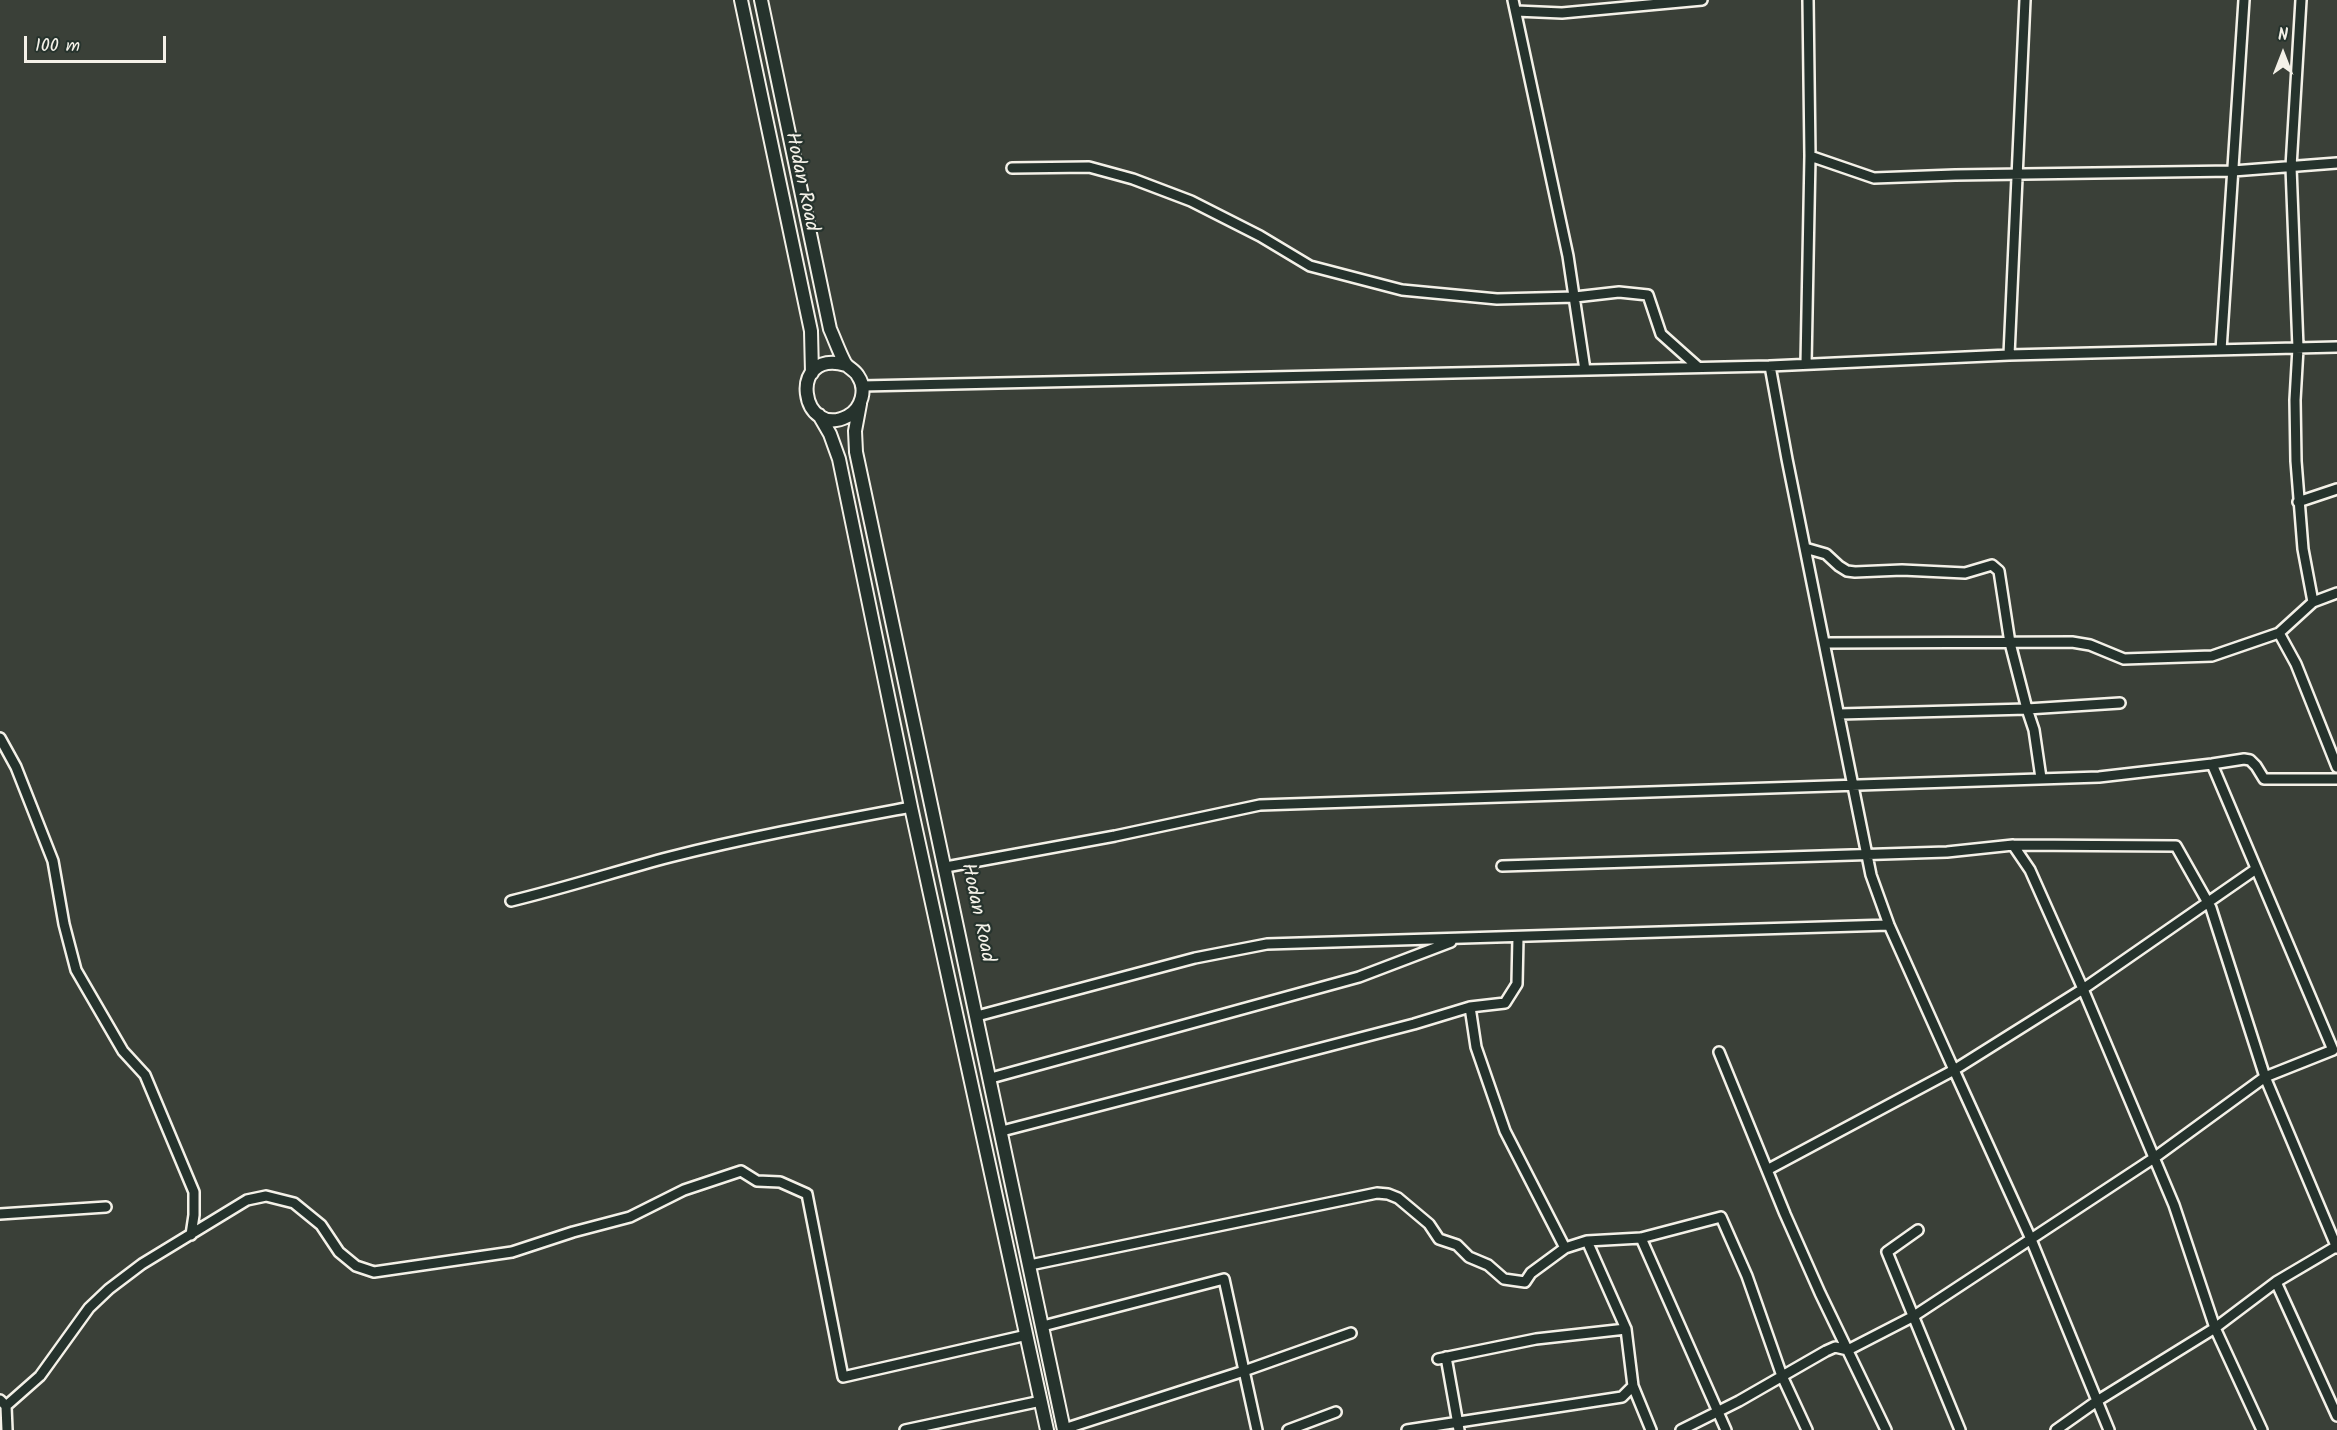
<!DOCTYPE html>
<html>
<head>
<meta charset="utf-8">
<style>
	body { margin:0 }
	#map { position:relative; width:2337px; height:1430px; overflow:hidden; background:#3a4038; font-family:Kalam,sans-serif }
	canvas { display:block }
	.north { position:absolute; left:2253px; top:24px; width:60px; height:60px; -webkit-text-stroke:4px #26332d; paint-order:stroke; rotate:0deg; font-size:16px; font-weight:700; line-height:24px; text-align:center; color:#f4f1e8 }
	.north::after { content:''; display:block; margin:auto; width:21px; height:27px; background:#f4f1e8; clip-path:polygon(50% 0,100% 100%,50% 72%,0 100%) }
	.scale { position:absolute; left:24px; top:36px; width:142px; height:27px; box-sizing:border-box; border:3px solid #f4f1e8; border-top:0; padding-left:8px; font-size:18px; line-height:21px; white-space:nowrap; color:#f4f1e8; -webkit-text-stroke:4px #26332d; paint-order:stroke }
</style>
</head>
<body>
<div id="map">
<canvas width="2337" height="1430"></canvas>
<div class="north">N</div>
<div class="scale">100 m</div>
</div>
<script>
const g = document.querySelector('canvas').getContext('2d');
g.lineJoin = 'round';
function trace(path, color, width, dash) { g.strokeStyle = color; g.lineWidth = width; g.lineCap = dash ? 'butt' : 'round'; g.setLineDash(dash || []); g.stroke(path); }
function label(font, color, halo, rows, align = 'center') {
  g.font = font + ' Kalam,sans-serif'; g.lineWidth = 4.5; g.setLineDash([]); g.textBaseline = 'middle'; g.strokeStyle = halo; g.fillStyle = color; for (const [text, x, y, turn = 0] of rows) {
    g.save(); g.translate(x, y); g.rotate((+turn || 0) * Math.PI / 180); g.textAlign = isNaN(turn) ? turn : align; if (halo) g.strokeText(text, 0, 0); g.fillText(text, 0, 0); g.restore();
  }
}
const street = new Path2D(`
	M 1513,0 L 1568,256 L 1585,370
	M 2301,0 L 2291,167 L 2298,348 L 2295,400 L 2296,461 L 2303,549 L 2313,602
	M 1516,11 L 1562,13 L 1702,0
	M 1810,156 L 1874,178 L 1955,175 L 2233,171 L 2337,163
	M 1012,168 L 1089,167 L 1133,179 L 1191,201 L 1260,236 L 1310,266 L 1402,290 L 1497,299 L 1575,297 L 1619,292 L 1648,295 L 1661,334 L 1698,367
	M 2221,350 L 2244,0
	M 2009,355 L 2025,0
	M 1806,364 L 1810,156 L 1808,0
	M 1770,366 L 1787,459 L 1871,875 L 1889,925 L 1954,1070 L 2083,989 L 2256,869
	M 862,386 L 1770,366 L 2009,355 L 2337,347
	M 2298,502 L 2337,489
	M 1805,548 L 1826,554 L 1839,566 L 1847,571 L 1855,572 L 1902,570 L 1965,573 L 1992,565 L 1999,571 L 2010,643 L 2027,709 L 2034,730 L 2041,778
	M 2279,633 L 2296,664 L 2337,767
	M 1825,643 L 2072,642 L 2090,645 L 2124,659 L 2212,656 L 2279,633 L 2313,602 L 2337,593
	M 1840,714 L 2027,709 L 2120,703
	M 0,738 L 16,767 L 53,861 L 64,924 L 76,970 L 123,1051 L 145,1075 L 194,1192 L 194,1215 L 191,1235
	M 2013,845 L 2176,846 L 2211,908 L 2265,1077 L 2337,1248
	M 1502,866 L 1947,852 L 2013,845 L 2030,870 L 2083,989 L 2174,1205 L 2215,1328 L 2262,1430
	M 946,867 L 1115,836 L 1260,805 L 2099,777 L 2212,764 L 2244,759 L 2250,760 L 2256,766 L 2264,779 L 2337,779
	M 511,901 C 565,888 617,871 670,857 C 749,837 831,822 911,807
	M 1470,1007 L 1476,1047 L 1505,1131 L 1565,1248
	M 977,1016 L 1195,958 L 1267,944 L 1889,925
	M 1719,1052 L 1785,1214 L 1820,1293 L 1886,1430
	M 991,1078 L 1359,977 L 1451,942
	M 1002,1131 L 1414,1024 L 1470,1007 L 1505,1003 L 1517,984 L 1518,937
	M 1767,1170 L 1954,1070 L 2030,1237 L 2109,1430
	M 0,1214 L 106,1207
	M 1918,1230 L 1887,1252 L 1960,1430
	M 1641,1238 L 1726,1430
	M 1587,1241 L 1626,1329 L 1633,1386 L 1651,1430
	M 1030,1265 L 1377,1193 L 1388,1194 L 1398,1198 L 1429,1224 L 1439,1239 L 1457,1245 L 1469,1257 L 1488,1265 L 1504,1279 L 1525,1282 L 1531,1273 L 1565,1248 L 1587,1241 L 1641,1238 L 1721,1217 L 1747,1276 L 1782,1376 L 1807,1430
	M 2276,1282 L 2337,1416
	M 1043,1326 L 1224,1279 L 1257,1430
	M 1446,1357 L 1459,1430
	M 1438,1359 L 1536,1339 L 1626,1329
	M 0,1400 L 6,1406 L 7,1430
	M 6,1406 L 40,1376 L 89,1308 L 109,1289 L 142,1264 L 247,1200 L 266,1196 L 294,1203 L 321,1225 L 339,1252 L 356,1266 L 374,1272 L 512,1252 L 573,1232 L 630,1217 L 684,1190 L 741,1171 L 757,1181 L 780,1182 L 807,1194 L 843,1377 L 1027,1335
	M 1064,1429 L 1244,1371 L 1351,1333
	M 905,1430 L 1041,1401
	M 1288,1430 L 1336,1412
	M 1407,1430 L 1622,1397 L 1633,1386
	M 1681,1430 L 1739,1401 L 1826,1351 L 1835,1347 L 1848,1350 L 1914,1316 L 2154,1158 L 2265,1077 L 2333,1050 L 2212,764
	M 2056,1430 L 2097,1401 L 2215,1328 L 2276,1282 L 2337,1246`);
const secondary = new Path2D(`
	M 741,0 L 811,331 L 812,373
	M 761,0 L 830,329 C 835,340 839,352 845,363 C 848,368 855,370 858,376 C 867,389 862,408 848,416 C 801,441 786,348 846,365
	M 860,404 L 855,431 L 856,452 L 1064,1430
	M 819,415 L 830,434 L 839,459 L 911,807 L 1047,1430`);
const streetNames = [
	["Hodan Road",800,182,78],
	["Hodan Road",976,913,78]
];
trace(street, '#f4f1e8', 14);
trace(secondary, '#f4f1e8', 16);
trace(street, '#26332d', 9);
trace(secondary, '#26332d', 12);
label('20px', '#f4f1e8', '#26332d', streetNames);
</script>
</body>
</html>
